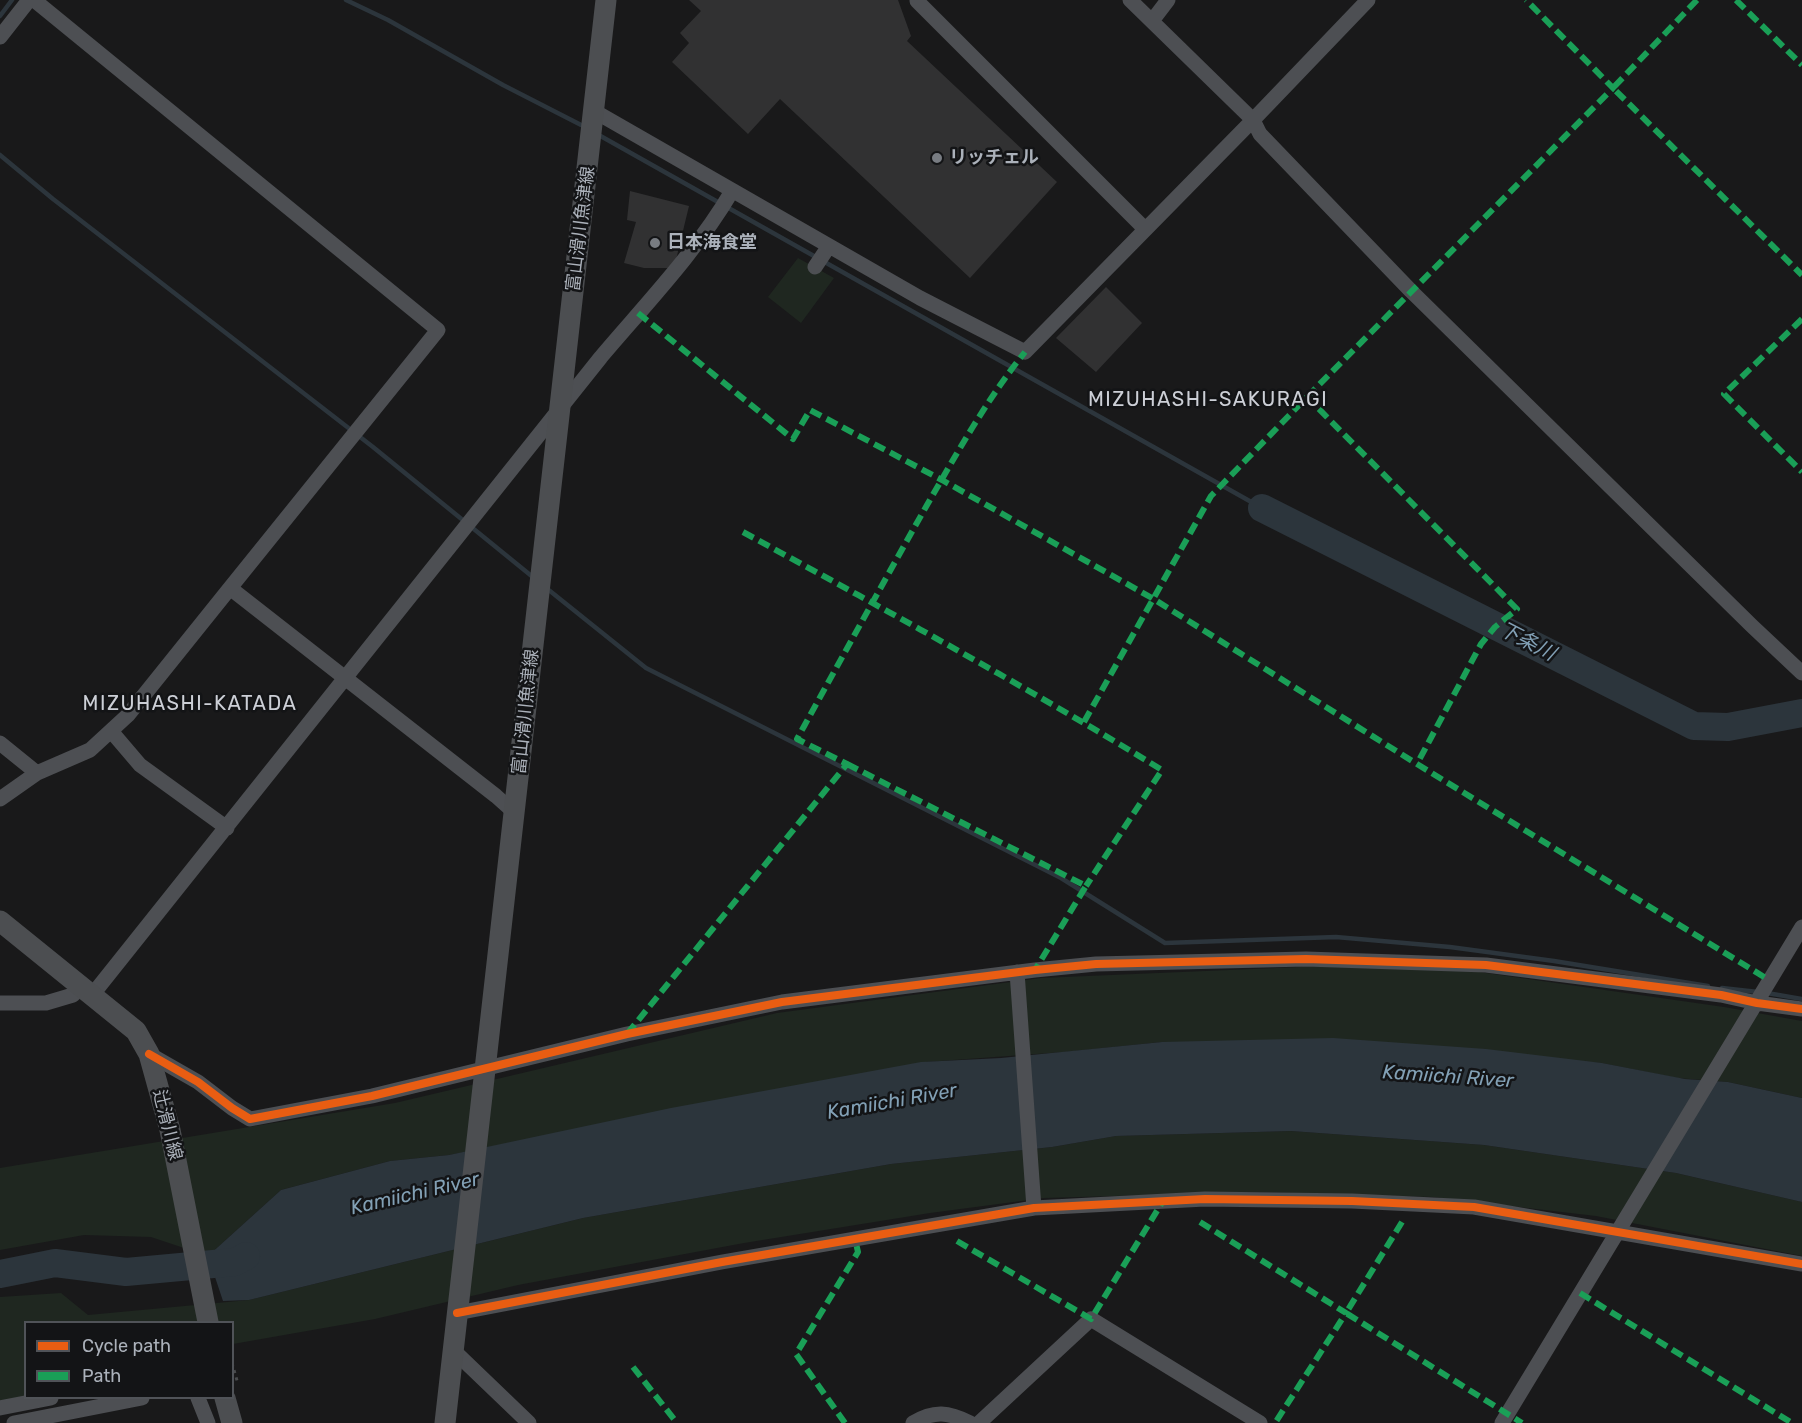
<!DOCTYPE html>
<html>
<head>
<meta charset="utf-8">
<style>
	body { margin:0 }
	#map { position:relative; width:1802px; height:1423px; overflow:hidden; background:#19191a; font-family:Rubik,sans-serif }
	canvas { display:block }
	.legend { position:absolute; left:24px; top:1321px; width:210px; height:78px; box-sizing:border-box; background:#131416; border:2px solid #505358; margin:0; padding:8px 10px; list-style:none; font-size:18px; color:#abb1ba }
	.legend li { display:flex; align-items:center; gap:12px; height:30px }
	.legend b { width:30px; border:2px solid #505358 }
</style>
</head>
<body>
<div id="map">
<canvas width="1802" height="1423"></canvas>
<ul class="legend">
<li><b style="height:8px;background:#e95d12"></b>Cycle path</li>
<li><b style="height:8px;background:#1a9f57"></b>Path</li>
</ul>
</div>
<script>
const g = document.querySelector('canvas').getContext('2d');
g.lineJoin = 'round';
function paint(path, color) { g.fillStyle = color; g.fill(path, 'evenodd'); }
function trace(path, color, width, dash) { g.strokeStyle = color; g.lineWidth = width; g.lineCap = dash ? 'butt' : 'round'; g.setLineDash(dash || []); g.stroke(path); }
function label(font, color, halo, rows, align = 'center') {
  g.font = font + ' Rubik,"Noto Sans JP",sans-serif'; g.lineWidth = 5; g.setLineDash([]); g.textBaseline = 'middle'; g.strokeStyle = halo; g.fillStyle = color; for (const [text, x, y, turn = 0] of rows) {
    g.save(); g.translate(x, y); g.rotate((+turn || 0) * Math.PI / 180); g.textAlign = isNaN(turn) ? turn : align; if (halo) g.strokeText(text, 0, 0); g.fillText(text, 0, 0); g.restore();
  }
}
const green = new Path2D(`
	M 798,258 L 834,278 L 801,323 L 768,297 Z
	M 1323,966 L 1465,970 L 1724,1007 L 1802,1021 L 1802,1098 L 1728,1082 L 1677,1078 L 1602,1063 L 1162,1042 L 1064,1052 L 926,1062 L 449,1155 L 390,1161 L 281,1190 L 208,1256 L 151,1237 L 84,1235 L 0,1250 L 0,1168 L 395,1103 L 777,1013 L 1041,978 Z
	M 1291,1131 L 1484,1145 L 1676,1173 L 1802,1202 L 1802,1256 L 1596,1216 L 1433,1197 L 1257,1192 L 1044,1198 L 930,1213 L 744,1243 L 518,1285 L 375,1319 L 233,1344 L 232,1322 L 26,1322 L 26,1398 L 0,1408 L 0,1297 L 61,1293 L 88,1315 L 249,1300 L 583,1218 L 891,1164 L 1052,1147 L 1116,1136 Z`);
const water = new Path2D(`
	M 1333,1038 L 1486,1049 L 1602,1063 L 1685,1079 L 1728,1082 L 1802,1098 L 1802,1202 L 1676,1173 L 1484,1145 L 1291,1131 L 1116,1136 L 1052,1147 L 891,1164 L 583,1218 L 249,1300 L 223,1301 L 208,1256 L 281,1190 L 390,1161 L 449,1155 L 671,1108 L 921,1062 L 1001,1058 L 1162,1042 Z`);
const stream = new Path2D(`
	M 346,0 L 388,20 L 503,85 L 587,128
	M 0,16 L 12,0
	M 597,134 L 1262,508
	M 0,155 L 53,199 L 373,447 L 534,578
	M 545,587 L 646,668 L 1061,878 L 1165,943 L 1336,937 L 1450,947 L 1554,961 L 1708,986
	M 1722,988 L 1758,992
	M 1767,993 L 1802,999`);
const river = new Path2D(`
	M 1262,508 L 1694,726 L 1728,727 L 1802,713
	M 0,1274 L 55,1263 L 126,1272 L 235,1262 L 246,1256`);
const building = new Path2D(`
	M 689,0 L 898,0 L 911,36 L 907,41 L 1057,182 L 970,278 L 780,99 L 748,134 L 672,62 L 689,43 L 680,33 L 701,11 Z
	M 630,191 L 689,206 L 674,268 L 644,268 L 624,263 L 636,222 L 627,220 Z
	M 1106,287 L 1142,323 L 1096,372 L 1056,338 Z`);
const path = new Path2D(`
	M 232,1363 L 238,1384`);
const street = new Path2D(`
	M 34,0 L 438,330 L 230,588
	M 918,0 L 917,1 L 1145,229
	M 1130,0 L 1253,120 L 1260,134 L 1411,291 L 1752,626 L 1802,673
	M 1152,21 L 1168,0
	M 0,37 L 29,0
	M 594,111 L 920,298 L 1025,352 L 1253,120 L 1368,0
	M 815,267 L 829,246
	M 111,731 L 140,765 L 227,828
	M 0,743 L 37,773
	M 0,799 L 37,773 L 90,750 L 128,715 L 230,588 L 496,796 L 515,813
	M 1017,972 L 1034,1208
	M 93,994 L 601,357 C 645,305 697,251 732,191
	M 0,1003 L 46,1003 L 73,995 L 82,985
	M 149,1054 L 198,1082 L 232,1108 L 250,1119 L 372,1096 L 627,1034 L 782,1002 L 1035,970 L 1096,964 L 1306,959 L 1486,965 L 1721,995 L 1757,1003 L 1802,1009
	M 457,1313 L 722,1262 L 1034,1208 L 1205,1199 L 1352,1201 L 1474,1207 L 1802,1264
	M 453,1350 L 529,1423
	M 198,1398 L 208,1423
	M 0,1408 L 51,1398
	M 14,1423 L 142,1398
	M 913,1423 C 934,1410 949,1412 970,1423
	M 979,1423 L 1091,1319 L 1260,1423
	M 1502,1423 L 1802,927`);
const secondary = new Path2D(`
	M 0,921 L 136,1031 L 149,1054 L 170,1130 L 208,1322
	M 225,1398 L 232,1423
	M 445,1423 L 606,0`);
const quiet = new Path2D(`
	M 1697,0 L 1613,88 L 1802,275
	M 1736,0 L 1802,65
	M 638,313 L 793,439 L 810,410 L 942,480 L 1152,598 L 1417,764 L 1769,980
	M 1802,319 L 1724,394 L 1802,472
	M 1307,397 L 1613,88 L 1526,0
	M 743,532 C 884,609 1025,686 1162,770 L 1086,886
	M 1084,722 L 1211,496 L 1307,397 L 1517,609 L 1495,627 L 1481,644 L 1417,764
	M 847,764 L 1086,886 L 1035,970
	M 627,1034 L 847,764 L 797,739 C 840,661 883,583 927,505 C 957,453 987,399 1025,352
	M 1200,1222 L 1346,1313 L 1275,1423
	M 1402,1222 L 1346,1313 L 1522,1423
	M 957,1241 L 1091,1319 L 1163,1201
	M 1580,1293 L 1792,1423
	M 633,1367 L 677,1423
	M 845,1423 L 796,1354 L 858,1252 L 855,1239`);
const cycleway = new Path2D(`
	M 149,1054 L 198,1082 L 232,1108 L 250,1119 L 372,1096 L 627,1034 L 782,1002 L 1035,970 L 1096,964 L 1306,959 L 1486,965 L 1721,995 L 1757,1003 L 1802,1009
	M 457,1313 L 722,1262 L 1034,1208 L 1205,1199 L 1352,1201 L 1474,1207 L 1802,1264`);
const markers = [
	[937,158,6,"#787c82"],
	[655,243,6,"#787c82"]
];
const poiNames = [
	["リッチェル",949,158],
	["日本海食堂",667,243]
];
const streetNames = [
	["富山滑川魚津線",581,229,-83],
	["富山滑川魚津線",526,712,-84],
	["辻滑川線",167,1125,76]
];
const neighbourhoodNames = [
	["MIZUHASHI-SAKURAGI",1208,400],
	["MIZUHASHI-KATADA",190,704]
];
const waterNames = [
	["下条川",1527,642,27],
	["Kamiichi River",1448,1077,4],
	["Kamiichi River",892,1102,-10],
	["Kamiichi River",415,1194,-13]
];
paint(green, '#1f2720');
paint(water, '#2c353c');
trace(stream, '#2c353c', 4.5);
trace(river, '#2c353c', 28);
paint(building, '#313132');
trace(path, '#494b4d', 3, [3, 4.5]);
trace(street, '#4d4f53', 15);
trace(secondary, '#4c4e51', 21);
trace(quiet, '#1a9f57', 6, [12, 6]);
trace(cycleway, '#e95d12', 8);
for (const [x, y, r, color] of markers) { const dot = new Path2D(); dot.arc(x, y, r, 0, 2 * Math.PI); g.fillStyle = color; g.fill(dot); trace(dot, '#131416', 2); }
label('bold 18px', '#abb1ba', '#131416', poiNames, 'left');
label('18px', '#abb1ba', '#131416', streetNames);
g.letterSpacing = '1.5px';
label('20px', '#cccfd6', '#131416', neighbourhoodNames);
g.letterSpacing = '0px';
label('italic 20px', '#82a0b5', '#131416', waterNames);
</script>
</body>
</html>
